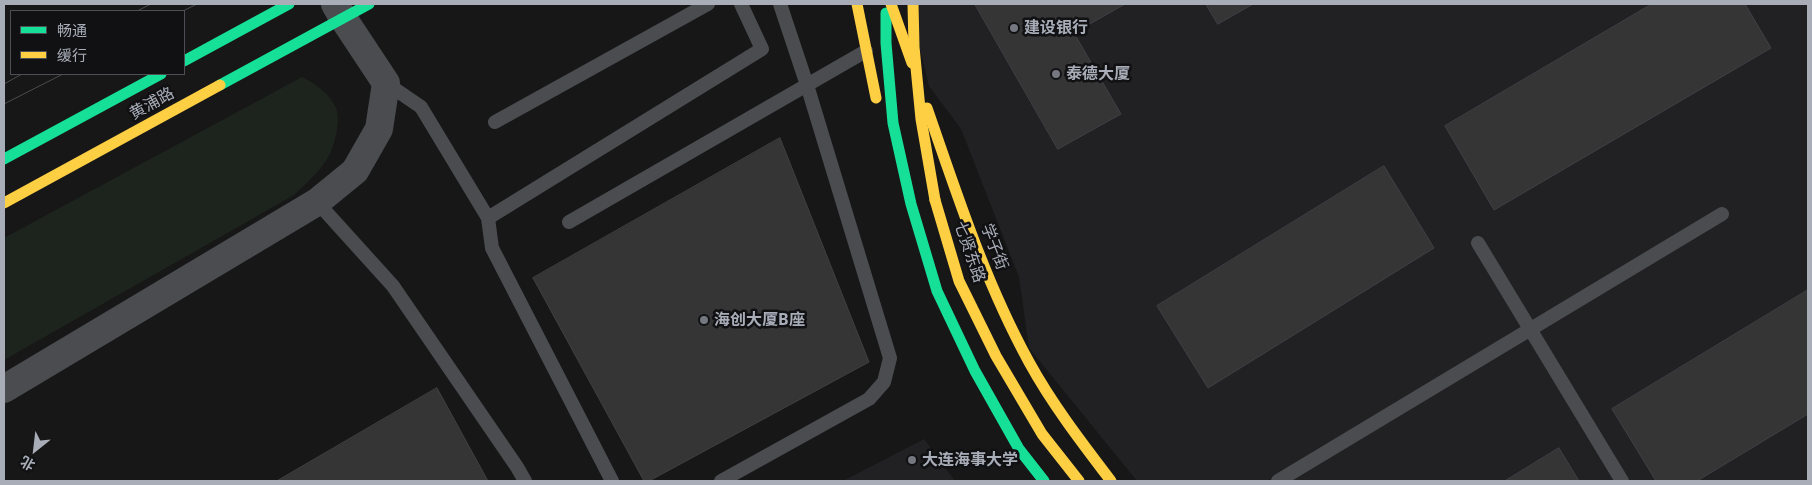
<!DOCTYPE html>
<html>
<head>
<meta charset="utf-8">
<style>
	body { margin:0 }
	#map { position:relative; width:1812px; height:485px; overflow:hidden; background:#171717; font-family:"Noto Sans","Noto Sans SC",sans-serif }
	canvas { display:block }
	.frame { position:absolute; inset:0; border:5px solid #a8adb8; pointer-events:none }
	.legend { position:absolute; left:10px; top:10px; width:175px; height:65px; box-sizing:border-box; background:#111113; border:1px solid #4d4f55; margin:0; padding:6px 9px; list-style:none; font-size:15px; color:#a8adb8 }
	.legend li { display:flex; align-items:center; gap:10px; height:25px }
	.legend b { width:25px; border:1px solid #4d4f55 }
	.north { position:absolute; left:10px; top:425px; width:50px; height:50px; -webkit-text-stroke:4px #111113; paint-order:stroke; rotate:209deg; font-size:14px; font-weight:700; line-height:20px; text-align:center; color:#a8adb8 }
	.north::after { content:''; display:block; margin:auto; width:18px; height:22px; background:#a8adb8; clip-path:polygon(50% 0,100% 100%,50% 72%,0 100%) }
</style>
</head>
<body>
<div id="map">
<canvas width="1812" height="485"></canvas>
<div class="frame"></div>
<ul class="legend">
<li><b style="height:6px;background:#16e098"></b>畅通</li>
<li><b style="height:6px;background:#ffcf43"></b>缓行</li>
</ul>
<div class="north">北</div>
</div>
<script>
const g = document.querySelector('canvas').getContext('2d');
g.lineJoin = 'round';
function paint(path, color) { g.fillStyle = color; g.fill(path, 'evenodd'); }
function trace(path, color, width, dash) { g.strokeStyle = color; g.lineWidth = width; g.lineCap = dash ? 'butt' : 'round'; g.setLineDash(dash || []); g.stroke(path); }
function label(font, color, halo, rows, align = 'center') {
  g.font = font + ' "Noto Sans","Noto Sans SC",sans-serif'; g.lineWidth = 5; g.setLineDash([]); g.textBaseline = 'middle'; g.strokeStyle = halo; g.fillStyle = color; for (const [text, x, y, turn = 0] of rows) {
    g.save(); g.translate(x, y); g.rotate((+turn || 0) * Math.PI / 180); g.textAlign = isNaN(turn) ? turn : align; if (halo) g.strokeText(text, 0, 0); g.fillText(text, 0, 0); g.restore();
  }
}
const built = new Path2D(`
	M 909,4 L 1808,4 L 1808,481 L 1137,481 L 1029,348 L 1019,277 L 961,129 L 929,86 Z
	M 924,439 L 955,481 L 843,481 Z`);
const green = new Path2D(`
	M 302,77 C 315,83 330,94 336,108 C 341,119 335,143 330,154 C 322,170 306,183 294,195 L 4,360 L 4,238 Z`);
const building = new Path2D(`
	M 975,4 L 1125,4 L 1074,33 L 1121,114 L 1058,149 Z
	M 1206,4 L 1253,4 L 1218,24 Z
	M 1652,4 L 1745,4 L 1771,48 L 1494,210 L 1445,126 Z
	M 780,138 L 869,362 L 649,481 L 644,481 L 533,278 Z
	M 1384,166 L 1434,248 L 1208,388 L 1157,306 Z
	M 1808,290 L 1808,414 L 1697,481 L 1656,481 L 1612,409 Z
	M 437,388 L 488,481 L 277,481 Z
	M 1559,448 L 1579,481 L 1505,481 Z`);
const lane = new Path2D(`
	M 386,83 L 421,107 L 488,218 L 762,49 L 741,4
	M 495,122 L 708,4
	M 317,202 L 393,286 L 517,467 L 525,481
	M 488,218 L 492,248 L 612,481
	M 569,222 L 866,51
	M 1478,243 L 1622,481
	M 721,481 L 869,399 L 884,382 L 890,358 L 807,85 L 780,4
	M 1278,481 L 1722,214`);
const street = new Path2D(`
	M 4,389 L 317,202 L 355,171 L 379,129 L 386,83 L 343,18 L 335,4`);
const fast = new Path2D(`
	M 886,13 L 886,43 L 893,123 L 911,204 L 937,291 L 975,371 L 1019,449 L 1044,481
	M 184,61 L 289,4
	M 220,85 L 369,4
	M 4,159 L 161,74`);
const slow = new Path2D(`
	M 857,4 L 876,98
	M 891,4 L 912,63
	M 927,108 C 957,194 985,282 1029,362 C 1052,404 1082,443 1111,481
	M 935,200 L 959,281 L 996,356 L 1042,434 L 1079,481
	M 4,203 L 220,85`);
const tram = new Path2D(`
	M 137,11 L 151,4
	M 183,11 L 197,4
	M 4,84 L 22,74
	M 4,104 L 63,74`);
const slowBridge = new Path2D(`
	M 913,4 L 914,47 L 921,119 L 935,200`);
const markers = [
	[1014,28,5,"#757880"],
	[1056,74,5,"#757880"],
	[704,320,5,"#757880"],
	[912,460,5,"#757880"]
];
const poiNames = [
	["建设银行",1024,28],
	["泰德大厦",1066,74],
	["海创大厦B座",714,320],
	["大连海事大学",922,460]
];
const streetNames = [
	["黄浦路",152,104,-29],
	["学子街",994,247,69],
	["七贤东路",969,252,71]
];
paint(built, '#212123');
paint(green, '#1d241e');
paint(building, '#353536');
trace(building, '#3f4043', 1);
trace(lane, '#4b4c50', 14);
trace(street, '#4b4c50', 28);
trace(fast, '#16e098', 11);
trace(slow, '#ffcf43', 11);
trace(tram, '#4b4c4f', 1);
trace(slowBridge, '#ffcf43', 11);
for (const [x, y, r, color] of markers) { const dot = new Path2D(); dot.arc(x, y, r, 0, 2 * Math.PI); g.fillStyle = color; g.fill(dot); trace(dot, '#111113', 2); }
label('bold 16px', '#a8adb8', '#111113', poiNames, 'left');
label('16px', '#a8adb8', '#111113', streetNames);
</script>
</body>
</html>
